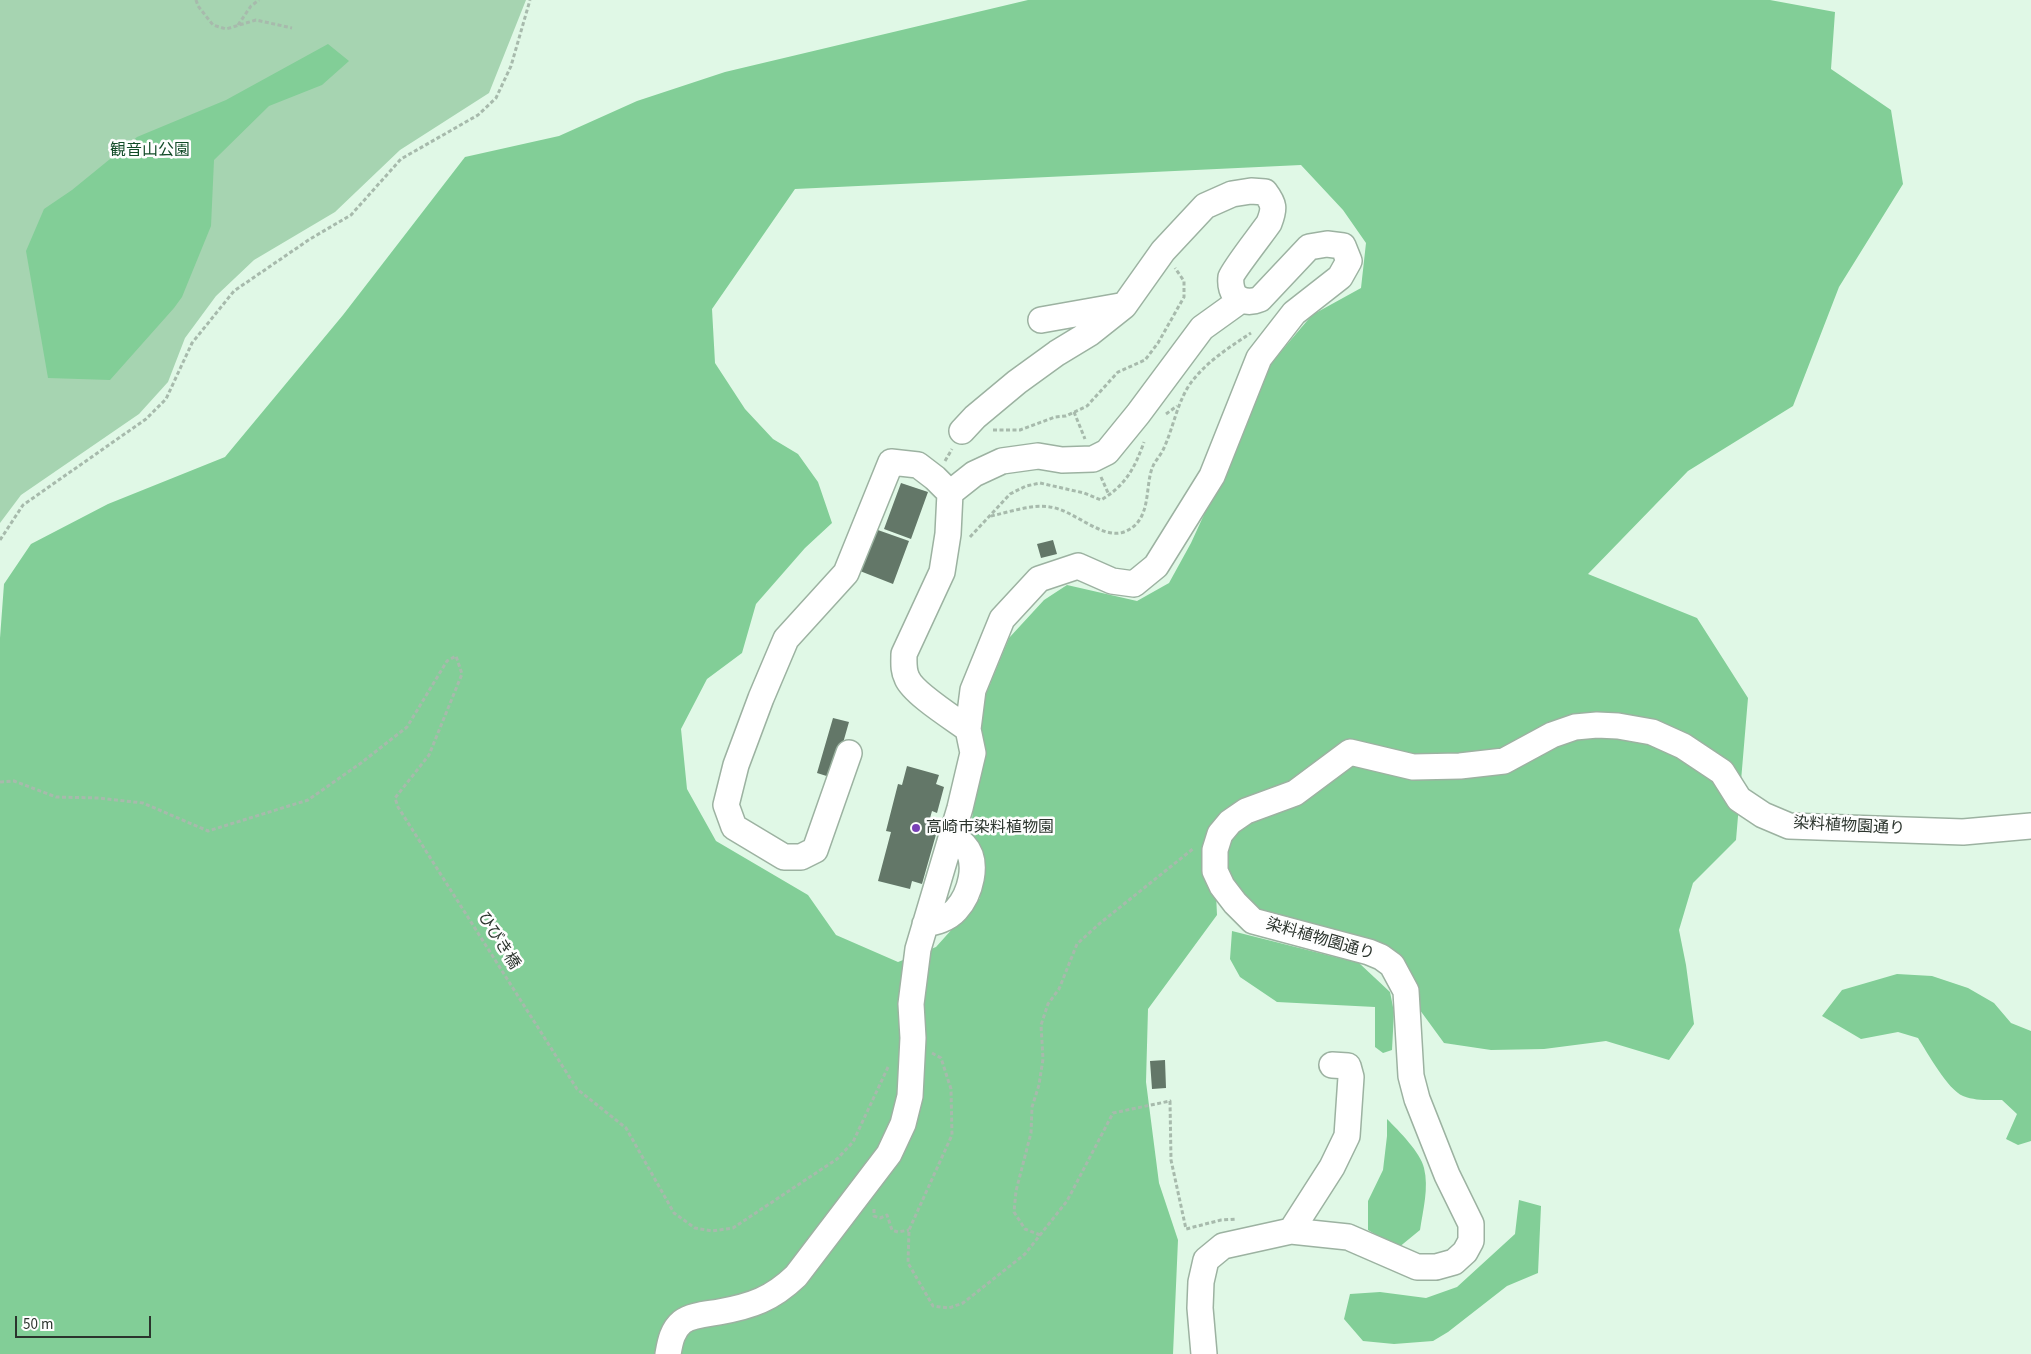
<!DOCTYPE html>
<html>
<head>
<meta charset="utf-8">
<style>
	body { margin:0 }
	#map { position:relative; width:2031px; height:1354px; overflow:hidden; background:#e0f8e6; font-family:"Source Sans 3",sans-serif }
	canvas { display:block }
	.scale { position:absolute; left:15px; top:1316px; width:136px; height:22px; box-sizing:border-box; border:2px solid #2b342d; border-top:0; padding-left:6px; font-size:15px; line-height:18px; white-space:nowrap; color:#2b342d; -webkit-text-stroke:4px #fefefe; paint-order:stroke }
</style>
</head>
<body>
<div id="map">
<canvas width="2031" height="1354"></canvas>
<div class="scale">50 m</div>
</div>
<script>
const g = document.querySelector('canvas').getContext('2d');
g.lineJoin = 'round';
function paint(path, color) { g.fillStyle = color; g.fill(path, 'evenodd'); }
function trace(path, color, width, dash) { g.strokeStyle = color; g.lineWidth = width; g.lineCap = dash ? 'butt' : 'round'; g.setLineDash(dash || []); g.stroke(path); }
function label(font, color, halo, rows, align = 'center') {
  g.font = font + ' "Source Sans 3","Noto Sans JP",sans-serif'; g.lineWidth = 5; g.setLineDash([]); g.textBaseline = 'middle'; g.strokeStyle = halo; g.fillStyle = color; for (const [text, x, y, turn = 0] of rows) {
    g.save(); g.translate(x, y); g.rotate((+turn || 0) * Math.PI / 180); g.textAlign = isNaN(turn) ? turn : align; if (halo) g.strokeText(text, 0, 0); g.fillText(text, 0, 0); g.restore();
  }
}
const green = new Path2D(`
	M 0,0 L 526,0 L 489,93 L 400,150 L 335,212 L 254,260 L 216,296 L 185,338 L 168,382 L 139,414 L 21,495 L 0,523 Z`);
const forest = new Path2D(`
	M 1028,0 L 1770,0 L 1835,12 L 1831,69 L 1891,110 L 1903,184 L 1839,287 L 1793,406 L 1688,471 L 1588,574 L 1697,618 L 1748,698 L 1736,840 L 1693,883 L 1679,930 L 1686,965 L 1694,1024 L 1669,1060 L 1606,1041 L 1544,1049 L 1491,1050 L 1444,1043 L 1406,991 L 1392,965 L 1253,921 L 1215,872 L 1217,915 L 1148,1009 L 1146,1082 L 1159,1183 L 1178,1240 L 1173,1354 L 0,1354 L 0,638 L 4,584 L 31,544 L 108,504 L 225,457 L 343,315 L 465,157 L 559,136 L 637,101 L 725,72 ZM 1301,165 L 1343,210 L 1366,243 L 1361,288 L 1312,315 L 1267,368 L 1235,447 L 1191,543 L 1169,583 L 1137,601 L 1067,585 L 1044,600 L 1009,638 L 983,701 L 979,763 L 971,826 L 981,861 L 980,898 L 936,947 L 898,962 L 836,935 L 808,895 L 716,841 L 687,789 L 681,729 L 707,679 L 742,653 L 756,604 L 805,548 L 832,523 L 818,482 L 798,454 L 773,439 L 745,409 L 715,363 L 712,309 L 795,189 Z
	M 328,44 L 349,61 L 322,85 L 269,106 L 214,160 L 211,226 L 182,297 L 174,308 L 110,380 L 48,378 L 26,251 L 44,209 L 72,190 L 137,137 L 226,100 Z
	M 1232,931 L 1359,963 L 1390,992 L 1394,1012 L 1392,1050 L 1383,1053 L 1375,1047 L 1375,1007 L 1277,1002 L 1240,977 L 1230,959 Z
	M 1897,974 L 1932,976 L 1968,988 L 1994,1003 L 2011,1023 L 2031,1031 L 2031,1141 L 2018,1145 L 2006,1139 L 2017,1114 L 2002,1100 C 1988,1100 1976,1101 1963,1096 C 1948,1090 1927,1052 1918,1038 L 1898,1032 L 1861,1039 L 1822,1016 L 1842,990 Z
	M 1387,1119 C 1399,1131 1421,1153 1424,1168 C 1429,1188 1423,1210 1420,1230 L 1398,1248 L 1368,1230 L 1368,1201 L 1383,1170 L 1387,1136 Z
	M 1519,1200 L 1541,1206 L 1538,1273 L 1507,1286 L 1448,1332 L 1433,1341 L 1394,1344 L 1363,1341 L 1344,1319 L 1350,1294 L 1380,1292 L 1426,1298 L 1457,1287 L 1515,1234 Z`);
const building = new Path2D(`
	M 901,483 L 928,492 L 911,539 L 884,529 Z
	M 875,529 L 909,541 L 893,584 L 860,571 Z
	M 1053,540 L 1057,554 L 1041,558 L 1037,544 Z
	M 833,718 L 849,722 L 833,778 L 817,773 Z
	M 907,766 L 939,775 L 936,784 L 944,787 L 937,813 L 932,811 L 927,829 L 937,831 L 922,884 L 912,881 L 910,889 L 878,881 L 891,832 L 886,831 L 898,784 L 902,785 Z
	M 1165,1060 L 1166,1088 L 1152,1089 L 1150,1061 Z`);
const path = new Path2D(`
	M 196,0 L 198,6 L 213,25 L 226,29 L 256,20 L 292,28
	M 238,25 L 251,6 L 259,0
	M 1074,412 L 1085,439
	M 1166,414 L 1177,406
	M 993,430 L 1020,430 L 1055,417 L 1066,416 L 1087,406 L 1118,372 L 1145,360 L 1158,343 L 1184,297 L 1184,281 L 1175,268
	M 945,461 L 952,449
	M 1101,477 L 1109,495
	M 991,516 C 1010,512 1031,504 1050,507 C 1074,510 1102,540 1124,532 C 1153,521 1144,486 1153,466 C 1155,461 1160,456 1163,450 C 1173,429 1176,407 1188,387 C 1203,364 1228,348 1251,333
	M 970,537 L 1010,494 L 1026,486 L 1040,483 L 1084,493 L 1101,500 C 1125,486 1135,468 1144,442
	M 0,540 L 23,505 L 146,419 L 166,399 L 192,343 L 234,291 L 310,239 L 351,215 L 401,159 L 478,115 L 496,98 L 511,66 L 530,0
	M 0,782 L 14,781 L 56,797 L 99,798 L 143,803 L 208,831 L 308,800 L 361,763 L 407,727 L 447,661 L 456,656 L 462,674 L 429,755 L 395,798 L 398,807 L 577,1089 L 626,1128 L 674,1213 L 695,1228 L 712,1231 L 733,1228 L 837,1159 L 853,1142 L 889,1065
	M 932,1053 L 941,1058 L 951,1089 L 952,1135 L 909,1230 L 908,1263 L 933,1306 L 949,1308 L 963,1303 L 1025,1254 L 1067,1201 L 1113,1113 L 1170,1101 L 1171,1160 L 1186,1229 L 1221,1220 L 1237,1219
	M 874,1209 L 874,1216 L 880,1218 L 887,1215 L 892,1230 L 898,1232 L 909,1230
	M 1040,1235 L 1025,1229 L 1014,1212 L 1016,1191 L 1031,1133 L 1032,1107 L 1039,1085 L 1043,1059 L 1041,1025 L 1048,1004 L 1059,989 L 1077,944 L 1099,924 L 1194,848`);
const minor = new Path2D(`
	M 1041,320 L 1120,306
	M 950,493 L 974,474 L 1002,461 L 1038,456 L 1062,460 L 1093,459 L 1107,452 L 1138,414 L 1202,328 L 1241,300
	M 849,753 L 815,850 L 801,857 L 784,857 L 734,827 L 726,805 L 736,765 L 761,698 L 786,639 L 846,573 L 891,462 L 918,465 L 935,478 L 950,493 L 948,534 L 942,572 L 904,654 C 904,663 903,670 907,678 C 913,693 953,718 968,729
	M 925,924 C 936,922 948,919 956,910 C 970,895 980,862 964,845 C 961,842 956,839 952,836
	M 1291,1231 L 1332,1167 L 1347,1136 L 1351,1077 L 1348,1066 L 1332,1065
	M 668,1354 C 670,1343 672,1330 682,1322 C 691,1315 708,1314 719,1312 C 752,1306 772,1299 796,1276 L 889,1154 L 903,1124 L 910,1096 L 913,1038 L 911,1004 L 918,949 L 960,808 L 973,753 L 968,729 L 973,690 L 1002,619 L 1039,579 L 1078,566 L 1112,581 L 1134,584 L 1156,566 L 1212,476 L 1259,358 L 1294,313 L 1340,277 L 1349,261 L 1343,246 L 1327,244 L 1309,247 L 1260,299 C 1253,302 1246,303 1238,298 C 1232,294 1230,285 1231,277 C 1233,270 1263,232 1269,223 C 1275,208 1274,204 1265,192 L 1251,191 L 1232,194 L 1205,206 L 1163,251 L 1124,306 L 1090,333 L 1057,353 L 1017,382 L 975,417 L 962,431
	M 1204,1354 L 1200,1308 L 1201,1282 L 1206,1260 L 1223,1246 L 1291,1231 L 1348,1237 L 1417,1267 L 1436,1267 L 1454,1262 L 1465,1252 L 1471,1241 L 1471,1224 L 1447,1175 L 1417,1099 L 1411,1076 L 1406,991 L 1392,965 L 1381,957 L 1369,952 L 1253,921 L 1235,903 L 1222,886 L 1215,871 L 1215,850 L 1220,834 L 1230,822 L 1246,811 L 1295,793 L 1350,752 L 1413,767 L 1460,766 L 1504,761 L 1552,735 L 1575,727 L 1597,725 L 1618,726 L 1652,732 L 1683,746 L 1722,772 L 1739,799 L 1763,815 L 1789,826 L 1963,832 L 2031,826`);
const markers = [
	[916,828,5,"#7840b6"]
];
const parkNames = [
	["観音山公園",150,151]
];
const streetNames = [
	["染料植物園通り",1849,827,3],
	["染料植物園通り",1320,940,16],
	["ひびき橋",498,941,58]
];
const poiNames = [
	["高崎市染料植物園",926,828]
];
paint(green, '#a6d4b1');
paint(forest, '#82ce97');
paint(building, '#637768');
trace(minor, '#9cb2a1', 28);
trace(path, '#a7baac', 3, [4, 2.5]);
trace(minor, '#fff', 25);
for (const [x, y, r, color] of markers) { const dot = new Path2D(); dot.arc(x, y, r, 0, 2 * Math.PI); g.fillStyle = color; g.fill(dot); trace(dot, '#fefefe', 2); }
label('16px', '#134c29', '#fefefe', parkNames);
label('16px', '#2b342d', '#fefefe', streetNames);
label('16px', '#2b342d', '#fefefe', poiNames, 'left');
</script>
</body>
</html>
